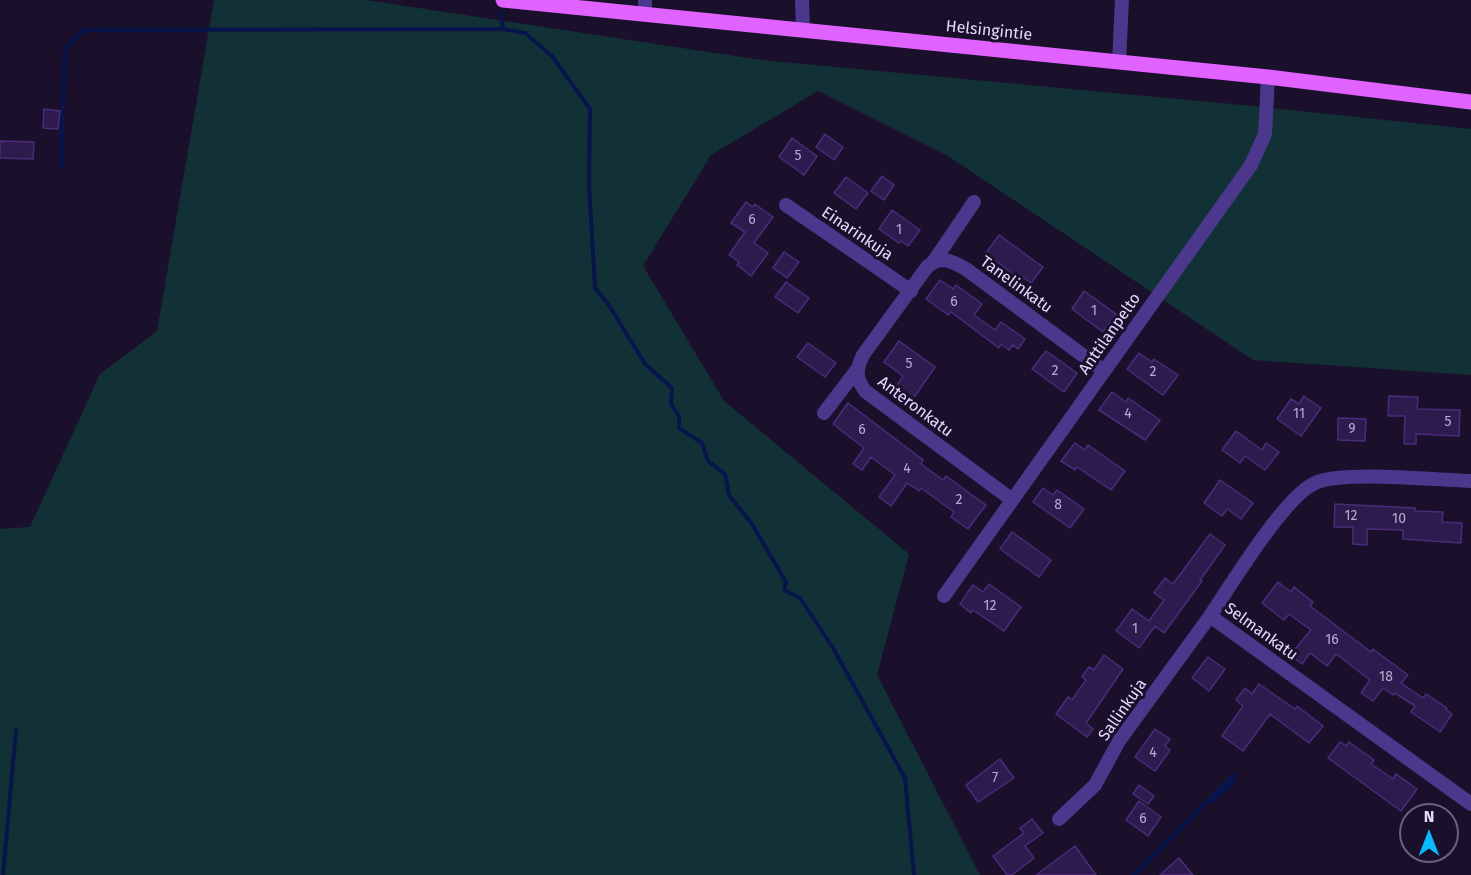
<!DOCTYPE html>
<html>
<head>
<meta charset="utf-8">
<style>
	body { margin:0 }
	#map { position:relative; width:1471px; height:875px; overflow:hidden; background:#1a102c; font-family:"Fira Sans",sans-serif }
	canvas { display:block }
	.north { position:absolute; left:1399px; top:803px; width:60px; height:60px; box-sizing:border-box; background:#1a102c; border:2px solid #6b6180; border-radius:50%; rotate:0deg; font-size:16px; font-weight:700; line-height:24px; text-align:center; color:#e5dbff }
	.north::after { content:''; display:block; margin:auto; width:21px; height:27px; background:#07baff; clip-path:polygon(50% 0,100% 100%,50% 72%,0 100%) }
</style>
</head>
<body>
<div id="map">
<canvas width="1471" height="875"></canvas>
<div class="north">N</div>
</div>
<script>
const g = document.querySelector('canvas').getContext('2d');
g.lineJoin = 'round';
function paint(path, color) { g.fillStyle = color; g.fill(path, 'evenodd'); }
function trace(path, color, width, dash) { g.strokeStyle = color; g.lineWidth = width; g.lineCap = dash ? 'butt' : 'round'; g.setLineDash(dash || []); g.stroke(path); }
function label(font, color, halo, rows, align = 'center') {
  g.font = font + ' "Fira Sans",sans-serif'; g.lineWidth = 6; g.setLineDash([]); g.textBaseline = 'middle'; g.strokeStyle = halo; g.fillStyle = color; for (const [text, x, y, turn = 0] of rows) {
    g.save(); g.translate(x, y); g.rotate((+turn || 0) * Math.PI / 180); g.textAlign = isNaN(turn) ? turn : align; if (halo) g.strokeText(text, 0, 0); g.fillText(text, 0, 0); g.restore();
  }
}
const green = new Path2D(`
	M 214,0 L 366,0 L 761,60 L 1242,105 L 1471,129 L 1471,375 L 1253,360 L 948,156 L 818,91 L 711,155 L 643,266 L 724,401 L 909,554 L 877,675 L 980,875 L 0,875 L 0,529 L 30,527 L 100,374 L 157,331 Z`);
const stream = new Path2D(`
	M 501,12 L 503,29
	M 61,168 L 65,49 L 84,30 L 503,29 L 525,33 L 552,56 L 590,109 L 589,184 L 595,288 L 609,305 L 645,364 L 672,388 L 671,404 L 679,416 L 679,428 L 702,443 L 708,461 L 725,474 L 729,495 L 752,524 L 786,582 L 784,590 L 800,598 L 833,648 L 905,778 L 914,875
	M 1212,801 L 1234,781
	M 3,875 L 16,730
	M 1134,875 L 1234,775`);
const building = new Path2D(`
	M 44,109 L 60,111 L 58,129 L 43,128 Z
	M 825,134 L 843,147 L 834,160 L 816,147 Z
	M 792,138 L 817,156 L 804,175 L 779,157 Z
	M 0,141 L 34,142 L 33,159 L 0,158 Z
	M 882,176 L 894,185 L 884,200 L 871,191 Z
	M 846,177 L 868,193 L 856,209 L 834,193 Z
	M 746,202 L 753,207 L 755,204 L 773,217 L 754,243 L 768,253 L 751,276 L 737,265 L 739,262 L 729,255 L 745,232 L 731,223 Z
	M 892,210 L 920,230 L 908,246 L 901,241 L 899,243 L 879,229 Z
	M 999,235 L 1043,267 L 1031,283 L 1020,275 L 1018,278 L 986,253 Z
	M 784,252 L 799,262 L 787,278 L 773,268 Z
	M 940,280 L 953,289 L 956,285 L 982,304 L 974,315 L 995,330 L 1001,322 L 1025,339 L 1018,349 L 1013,345 L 1009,350 L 1001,344 L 999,348 L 951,312 L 948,315 L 926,299 Z
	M 786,282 L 809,298 L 798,313 L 775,297 Z
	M 1084,291 L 1116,314 L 1103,332 L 1072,309 Z
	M 899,341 L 935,367 L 908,406 L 891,395 L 903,376 L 884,362 Z
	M 808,343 L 836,363 L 825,377 L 797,357 Z
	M 1046,351 L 1077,373 L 1064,392 L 1032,369 Z
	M 1139,353 L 1152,362 L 1154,359 L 1178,375 L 1163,395 L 1127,369 Z
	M 1112,392 L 1126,402 L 1128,398 L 1160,420 L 1145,440 L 1099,410 Z
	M 1304,396 L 1321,408 L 1301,436 L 1277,419 L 1291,399 L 1299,404 Z
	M 1389,396 L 1418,397 L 1417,409 L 1460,410 L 1459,436 L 1416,434 L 1416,444 L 1404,444 L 1405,416 L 1388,416 Z
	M 848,403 L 923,460 L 921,464 L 943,480 L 946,476 L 986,505 L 968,529 L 951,517 L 954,512 L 921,488 L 919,491 L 907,483 L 891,506 L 879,497 L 895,475 L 871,457 L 862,470 L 853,464 L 864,448 L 833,424 Z
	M 1338,418 L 1366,419 L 1365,441 L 1338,440 Z
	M 1236,431 L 1262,450 L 1266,443 L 1279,452 L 1265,470 L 1245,456 L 1240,463 L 1222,450 Z
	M 1075,443 L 1085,450 L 1088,445 L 1125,471 L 1111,490 L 1077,467 L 1075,470 L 1061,461 Z
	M 1220,480 L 1253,503 L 1241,519 L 1227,509 L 1222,516 L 1204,503 Z
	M 1043,488 L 1053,495 L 1057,490 L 1084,509 L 1070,528 L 1033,502 Z
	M 1335,504 L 1415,508 L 1415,511 L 1443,512 L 1442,522 L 1462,523 L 1461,543 L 1403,539 L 1403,530 L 1367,529 L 1367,545 L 1353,544 L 1353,527 L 1334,527 Z
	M 1012,532 L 1051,560 L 1039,577 L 1000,549 Z
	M 1210,534 L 1225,545 L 1200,580 L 1202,581 L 1164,633 L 1155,626 L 1139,648 L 1116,631 L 1132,609 L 1149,621 L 1164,600 L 1154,593 L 1165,578 L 1173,584 Z
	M 1278,582 L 1291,592 L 1294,587 L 1313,602 L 1310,606 L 1371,652 L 1373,649 L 1408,675 L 1401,683 L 1423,698 L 1426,694 L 1447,708 L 1446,710 L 1452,714 L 1440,732 L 1411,712 L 1415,706 L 1395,693 L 1393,695 L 1383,688 L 1373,701 L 1361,693 L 1370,680 L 1336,654 L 1327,666 L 1310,653 L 1302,664 L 1290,655 L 1311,630 L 1289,614 L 1284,620 L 1262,603 Z
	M 989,584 L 1021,607 L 1004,631 L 973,610 L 971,613 L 960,604 L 973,585 L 983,592 Z
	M 1104,655 L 1123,669 L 1086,723 L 1093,729 L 1087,737 L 1056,714 L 1068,697 L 1072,700 L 1086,680 L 1082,677 L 1089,667 L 1094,670 Z
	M 1208,657 L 1225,669 L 1209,691 L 1192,678 Z
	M 1259,684 L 1295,709 L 1297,706 L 1323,726 L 1309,743 L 1270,714 L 1243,751 L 1222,736 L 1243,706 L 1236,700 L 1245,688 L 1252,694 Z
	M 1155,729 L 1170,739 L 1165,746 L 1170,750 L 1155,771 L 1135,757 Z
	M 1340,742 L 1346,746 L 1349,742 L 1374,760 L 1371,764 L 1393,779 L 1396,774 L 1417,789 L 1401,811 L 1328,758 Z
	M 1000,759 L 1014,778 L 978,802 L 966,785 Z
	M 1139,785 L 1154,796 L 1148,804 L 1133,794 Z
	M 1139,801 L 1161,817 L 1148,836 L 1126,820 Z
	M 1032,819 L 1043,833 L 1025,846 L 1034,858 L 1012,875 L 1007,875 L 993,856 L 1024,833 L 1020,828 Z
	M 1075,846 L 1096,875 L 1036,875 Z
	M 1179,858 L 1193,875 L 1160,875 Z`);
const minor = new Path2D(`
	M 645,0 L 645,14
	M 802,0 L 803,30
	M 1119,62 L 1122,0
	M 786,205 L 911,291
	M 934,261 L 974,202
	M 824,413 L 856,371
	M 1471,481 C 1436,480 1343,470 1315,483 C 1284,497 1231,585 1210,616 L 1471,804
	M 1011,499 L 865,391 C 855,377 856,370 863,355 L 927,267 C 940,255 952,261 966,269 L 1104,371
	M 944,596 L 1251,165 L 1265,134 L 1268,77
	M 1059,819 L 1095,785 L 1119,741 L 1210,616`);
const major = new Path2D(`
	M 503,0 L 1268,77 L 1471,102`);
const numberNames = [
	["5",798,156],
	["6",752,220],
	["1",899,230],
	["6",954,302],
	["1",1094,311],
	["5",909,364],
	["2",1055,371],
	["2",1153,372],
	["4",1128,414],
	["11",1299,414],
	["5",1448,422],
	["9",1352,429],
	["6",862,430],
	["4",907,469],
	["2",959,500],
	["8",1058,505],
	["12",1351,516],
	["10",1399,519],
	["12",990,606],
	["1",1135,629],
	["16",1332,640],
	["18",1386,677],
	["4",1153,753],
	["7",995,778],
	["6",1143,819]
];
const streetNames = [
	["Helsingintie",989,31,6],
	["Einarinkuja",857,234,34],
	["Tanelinkatu",1016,285,36],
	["Anttilanpelto",1110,334,-55],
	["Anteronkatu",915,407,37],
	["Selmankatu",1261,632,36],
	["Sallinkuja",1123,710,-55]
];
paint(green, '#123136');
trace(stream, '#08154d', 4);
paint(building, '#2e1b4e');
trace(building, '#4a2c7b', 1.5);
trace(minor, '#4b388d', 14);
trace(major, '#e062ff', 15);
label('14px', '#b7abd3', null, numberNames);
label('16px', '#e5dbff', '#1a102c', streetNames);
</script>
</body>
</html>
